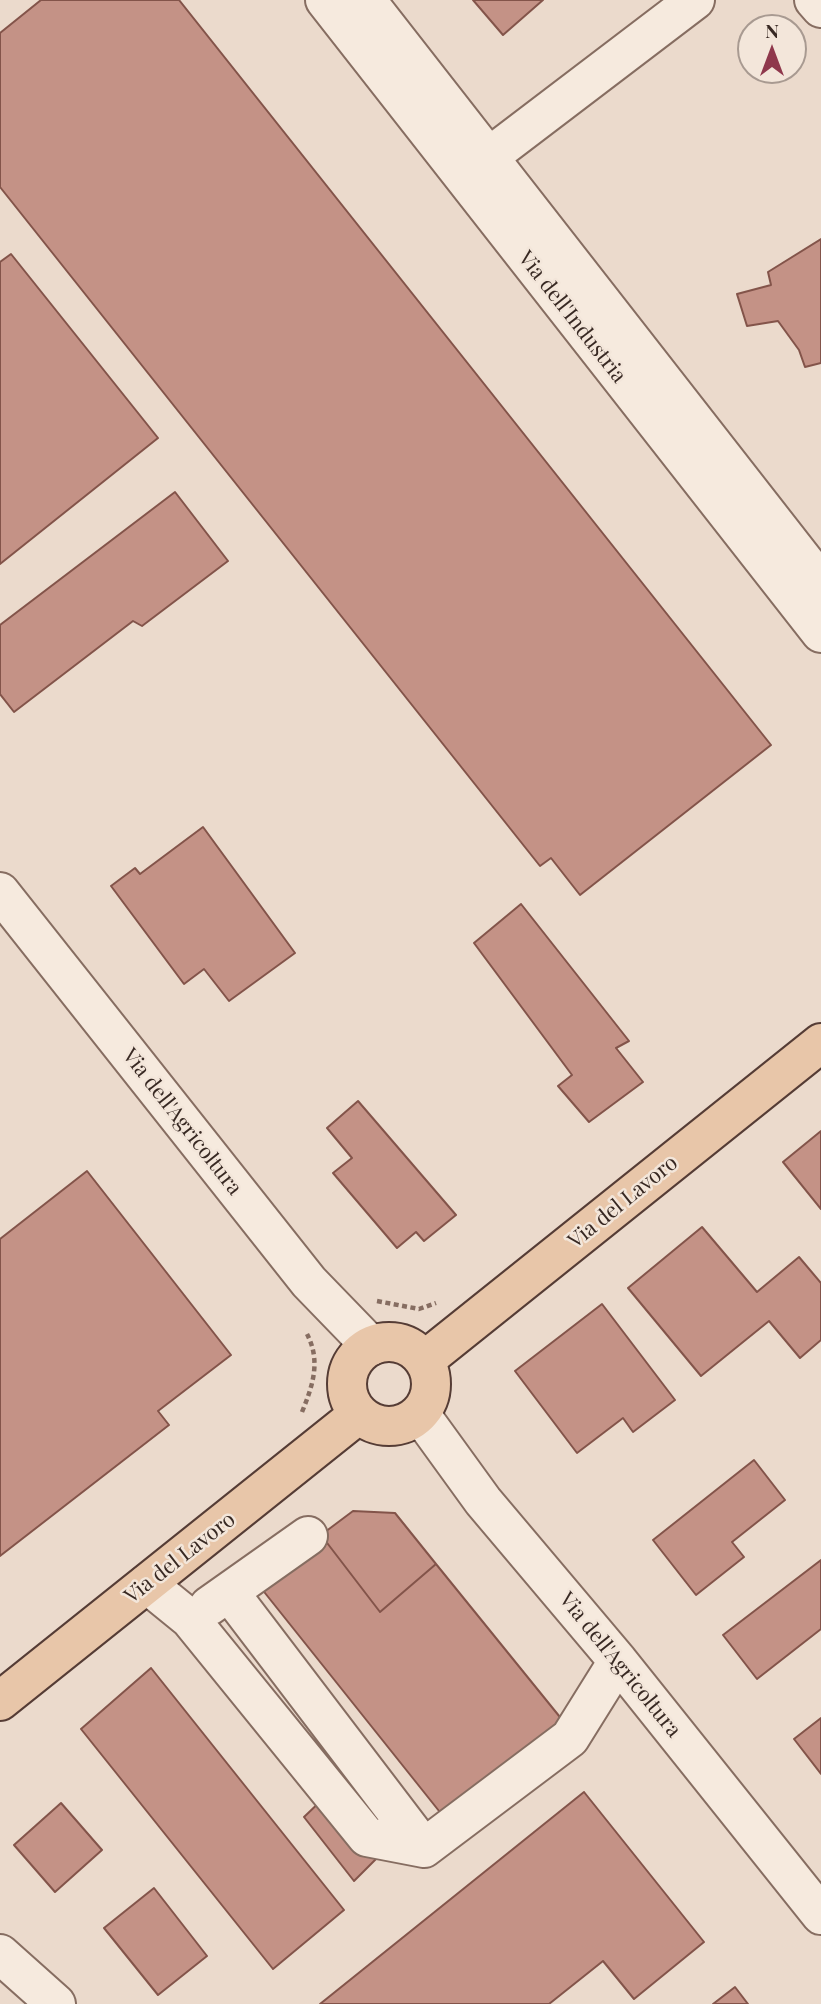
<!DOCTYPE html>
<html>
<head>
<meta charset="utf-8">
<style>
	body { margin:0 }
	#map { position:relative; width:821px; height:2004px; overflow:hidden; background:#ebdacc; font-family:"Playfair Display",serif }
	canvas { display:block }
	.north { position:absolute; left:737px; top:14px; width:70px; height:70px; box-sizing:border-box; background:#f3e6da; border:2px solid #a89a91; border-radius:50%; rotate:0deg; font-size:19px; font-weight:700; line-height:28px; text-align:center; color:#382923 }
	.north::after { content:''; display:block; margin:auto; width:24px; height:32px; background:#8f384c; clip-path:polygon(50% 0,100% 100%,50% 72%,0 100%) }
</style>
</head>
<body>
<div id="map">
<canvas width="821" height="2004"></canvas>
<div class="north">N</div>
</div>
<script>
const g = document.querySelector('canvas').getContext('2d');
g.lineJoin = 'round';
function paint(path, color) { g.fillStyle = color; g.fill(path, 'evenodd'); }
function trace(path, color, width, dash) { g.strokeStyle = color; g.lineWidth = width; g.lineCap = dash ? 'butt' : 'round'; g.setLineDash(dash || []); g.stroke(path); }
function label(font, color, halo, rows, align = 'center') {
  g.font = font + ' "Playfair Display",serif'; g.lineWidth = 5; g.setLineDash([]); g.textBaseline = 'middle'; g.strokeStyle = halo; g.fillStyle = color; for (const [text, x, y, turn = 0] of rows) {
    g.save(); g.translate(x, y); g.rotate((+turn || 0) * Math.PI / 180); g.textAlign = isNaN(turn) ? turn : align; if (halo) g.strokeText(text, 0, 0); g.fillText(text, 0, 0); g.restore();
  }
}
const building = new Path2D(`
	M 41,0 L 179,0 L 771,745 L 580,895 L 551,858 L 540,866 L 0,187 L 0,33 Z
	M 473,0 L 543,0 L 503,35 Z
	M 821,239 L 821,363 L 805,367 L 799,350 L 778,321 L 747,326 L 737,294 L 771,285 L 768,272 Z
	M 11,254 L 158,438 L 0,564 L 0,262 Z
	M 175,492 L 228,561 L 142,626 L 133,621 L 14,712 L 0,694 L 0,625 Z
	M 203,827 L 295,953 L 229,1001 L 204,969 L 184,984 L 111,886 L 135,868 L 140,874 Z
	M 521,904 L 629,1041 L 616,1048 L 643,1082 L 589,1122 L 558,1086 L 572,1075 L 474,943 Z
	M 358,1101 L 456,1215 L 424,1241 L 416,1232 L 397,1248 L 333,1173 L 352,1158 L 327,1128 Z
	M 821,1131 L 821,1209 L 783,1162 Z
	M 87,1171 L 231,1355 L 158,1411 L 169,1425 L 0,1556 L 0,1239 Z
	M 702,1227 L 757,1292 L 799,1257 L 821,1283 L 821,1340 L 800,1358 L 769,1321 L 701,1376 L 628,1288 Z
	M 602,1304 L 675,1400 L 633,1432 L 623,1418 L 577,1453 L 515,1371 Z
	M 754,1460 L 785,1500 L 732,1542 L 744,1557 L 696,1595 L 653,1540 Z
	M 353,1511 L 395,1513 L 436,1564 L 380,1612 L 321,1535 Z
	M 321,1535 L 380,1612 L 436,1564 L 568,1727 L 451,1826 L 257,1583 Z
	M 821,1560 L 821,1629 L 757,1679 L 723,1635 Z
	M 151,1668 L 344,1910 L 273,1969 L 81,1729 Z
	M 821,1718 L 821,1774 L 794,1739 Z
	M 584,1792 L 704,1942 L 634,1999 L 603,1961 L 549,2004 L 320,2004 Z
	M 326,1796 L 376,1859 L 354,1881 L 304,1817 Z
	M 61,1803 L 102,1850 L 55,1892 L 14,1845 Z
	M 154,1888 L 207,1956 L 158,1995 L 104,1928 Z
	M 735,1987 L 748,2004 L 713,2004 Z`);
const path = new Path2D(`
	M 377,1301 L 419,1309 L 436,1303
	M 302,1412 C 313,1385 321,1361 307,1334`);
const minor = new Path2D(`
	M 325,0 L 821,633
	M 366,0 L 821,583
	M 814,0 L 821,8
	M 469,172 L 695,0
	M 0,892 L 309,1282 L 371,1346
	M 420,1414 L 483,1501 L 618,1661 L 821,1915
	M 147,1584 L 190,1619 L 367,1837 L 424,1848 L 570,1738 L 618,1661
	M 229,1592 L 424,1848
	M 209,1606 L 308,1536
	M 0,1954 L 56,2004`);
const major = new Path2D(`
	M347 1384a42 42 0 1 1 84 0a42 42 0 1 1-84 0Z
	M 425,1360 L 821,1043
	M 0,1701 L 359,1414`);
const streetNames = [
	["Via dell'Industria",572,317,52],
	["Via dell'Agricoltura",182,1122,52],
	["Via del Lavoro",623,1202,-39],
	["Via del Lavoro",180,1558,-38],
	["Via dell'Agricoltura",620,1665,51]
];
paint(building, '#c49286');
trace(building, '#83544a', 2);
trace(minor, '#866d61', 42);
trace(major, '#553c35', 42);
trace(path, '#866d61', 4.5, [5, 3.5]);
trace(minor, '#f6eade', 38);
trace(major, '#e8c6a9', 38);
label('21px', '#382923', '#f3e6da', streetNames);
</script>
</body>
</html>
